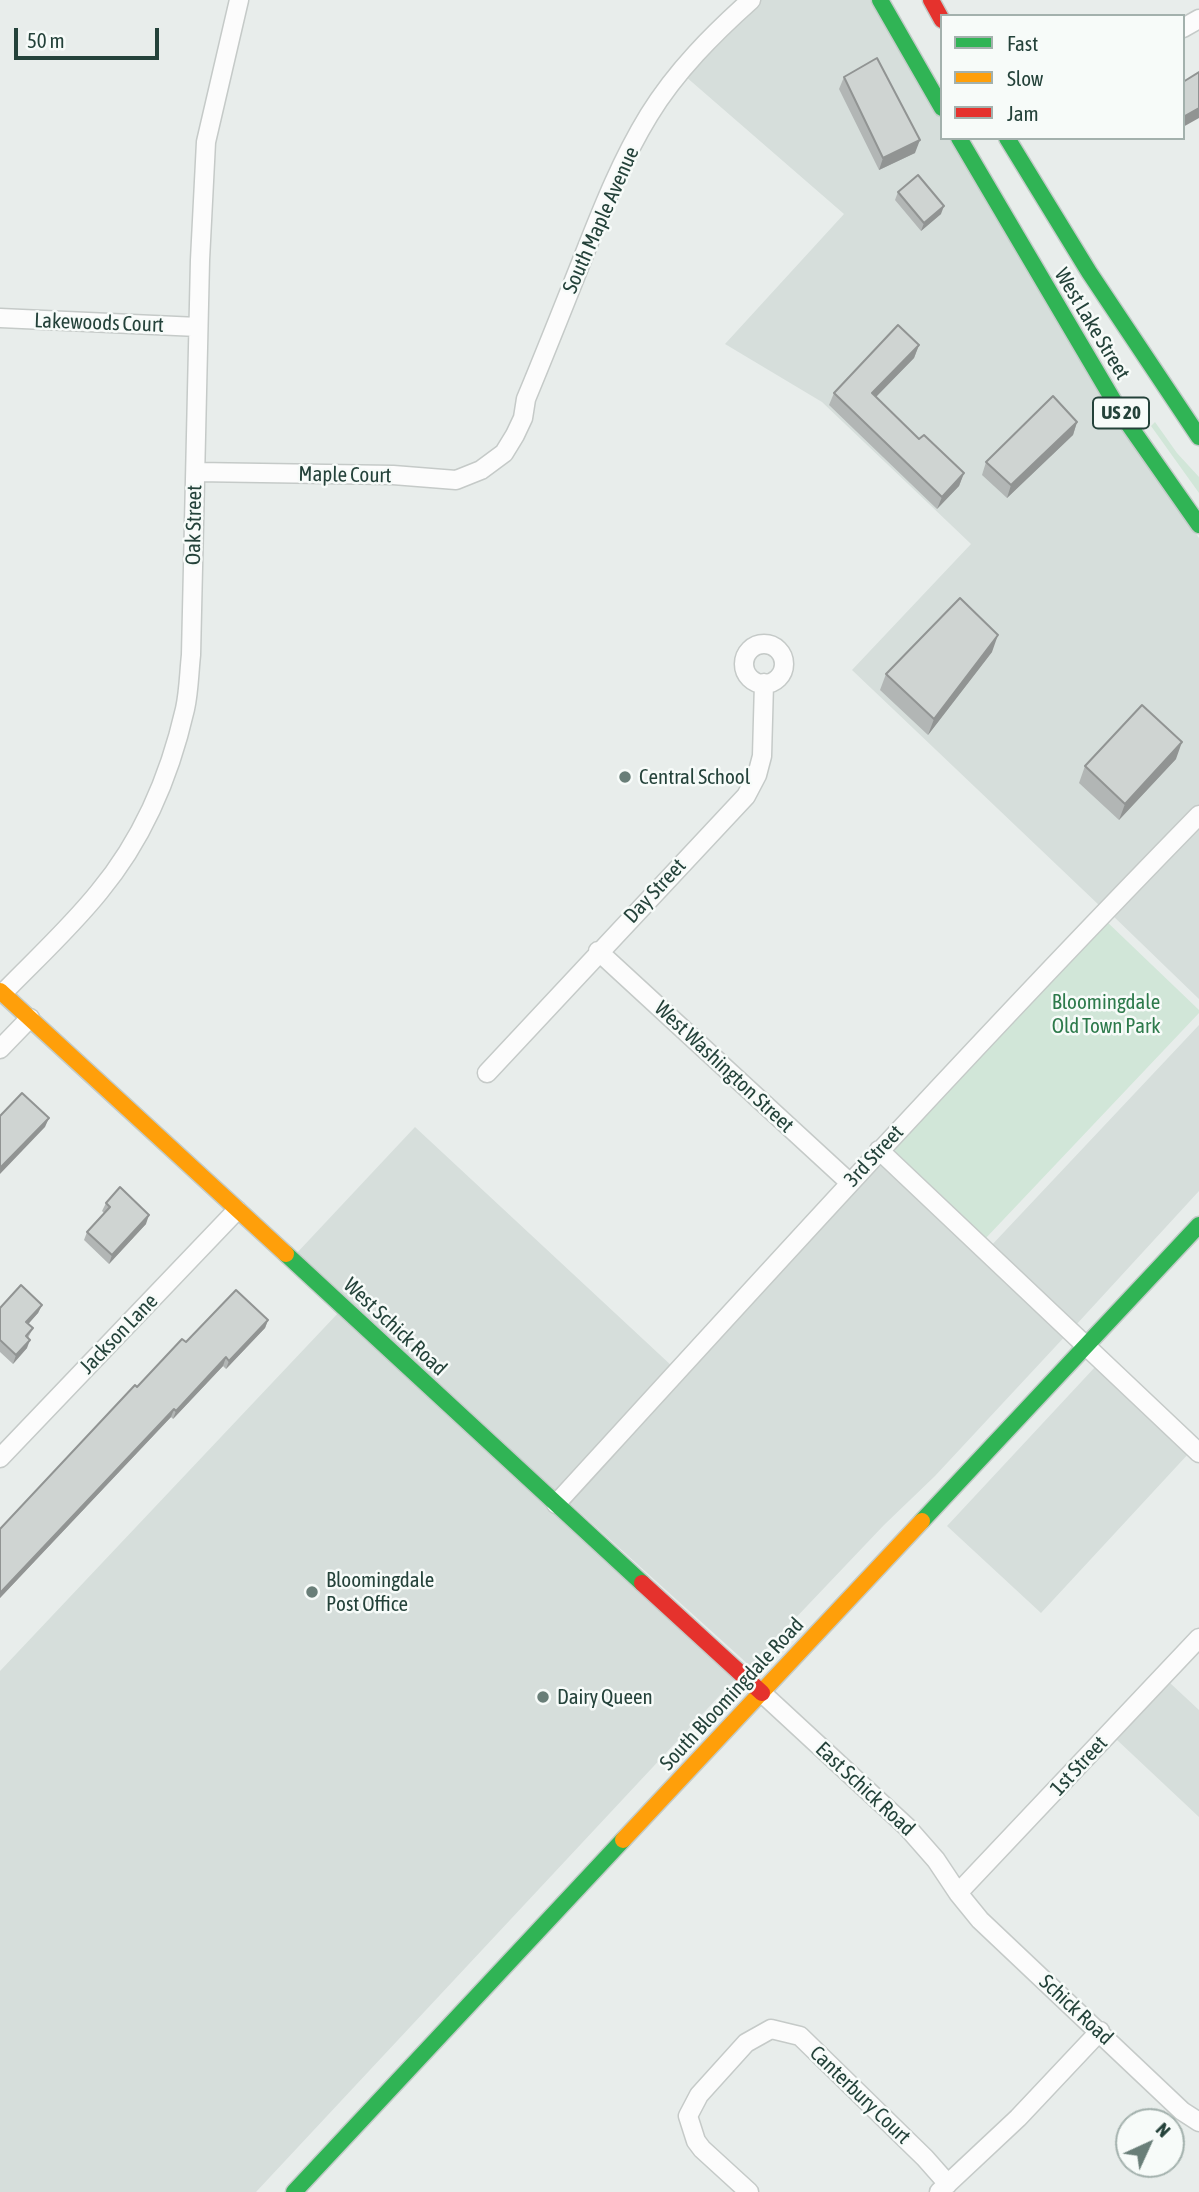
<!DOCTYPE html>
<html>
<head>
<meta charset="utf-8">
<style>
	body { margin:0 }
	#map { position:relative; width:1199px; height:2192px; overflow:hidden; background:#e8edeb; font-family:"Asap Condensed",sans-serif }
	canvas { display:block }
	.legend { position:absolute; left:940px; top:14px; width:245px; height:126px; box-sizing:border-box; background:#f7fbf9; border:2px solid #a3b1ad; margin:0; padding:9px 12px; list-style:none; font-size:21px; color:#24423a }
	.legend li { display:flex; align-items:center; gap:14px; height:35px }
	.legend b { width:35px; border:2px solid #a3b1ad }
	.north { position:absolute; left:1115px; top:2108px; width:70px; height:70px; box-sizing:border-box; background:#f7fbf9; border:2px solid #a3b1ad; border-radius:50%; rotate:45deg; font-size:19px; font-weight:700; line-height:28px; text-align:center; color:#24423a }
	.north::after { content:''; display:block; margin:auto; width:24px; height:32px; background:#697e78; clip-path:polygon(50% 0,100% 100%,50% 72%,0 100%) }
	.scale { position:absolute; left:14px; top:28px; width:145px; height:32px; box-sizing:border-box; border:4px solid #24423a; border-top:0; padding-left:9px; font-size:21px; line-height:24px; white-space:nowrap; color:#24423a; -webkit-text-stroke:5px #f7fbf9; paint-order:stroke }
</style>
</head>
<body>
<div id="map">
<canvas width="1199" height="2192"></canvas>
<ul class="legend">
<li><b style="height:9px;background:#30b455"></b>Fast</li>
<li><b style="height:9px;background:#ff9f0a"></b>Slow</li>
<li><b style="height:9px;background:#e5322d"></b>Jam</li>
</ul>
<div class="north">N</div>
<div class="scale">50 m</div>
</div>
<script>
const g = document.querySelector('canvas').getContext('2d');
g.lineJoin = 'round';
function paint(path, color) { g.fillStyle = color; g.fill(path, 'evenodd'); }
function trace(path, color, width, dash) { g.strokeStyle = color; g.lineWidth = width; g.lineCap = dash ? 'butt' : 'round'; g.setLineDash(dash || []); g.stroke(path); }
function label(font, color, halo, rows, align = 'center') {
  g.font = font + ' "Asap Condensed",sans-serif'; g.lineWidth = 5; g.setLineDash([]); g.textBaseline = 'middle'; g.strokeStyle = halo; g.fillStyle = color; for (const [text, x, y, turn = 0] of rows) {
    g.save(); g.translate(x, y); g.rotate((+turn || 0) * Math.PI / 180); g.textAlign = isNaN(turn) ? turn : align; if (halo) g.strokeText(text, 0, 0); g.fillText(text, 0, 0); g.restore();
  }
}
const built = new Path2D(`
	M 758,0 L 874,0 L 942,119 L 942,138 L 953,138 L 1199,538 L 1199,806 L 1101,907 L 852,670 L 971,544 L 822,402 L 725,344 L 844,214 L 685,76 Z
	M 1199,818 L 1199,999 L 1109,912 Z
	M 1199,1025 L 1199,1191 L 1075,1326 L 989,1248 Z
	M 415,1127 L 673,1367 L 880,1156 L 1069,1332 L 935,1476 L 884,1525 L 750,1666 L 295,1255 Z
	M 340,1311 L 737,1677 L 256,2192 L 0,2192 L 0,1671 Z
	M 1096,1366 L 1190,1452 L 1041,1613 L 947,1526 Z
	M 1170,1683 L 1199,1710 L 1199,1817 L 1116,1739 Z`);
const green = new Path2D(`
	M 1155,422 L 1177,453 L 1199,477 L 1199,493 L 1151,426 Z
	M 1104,919 L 1199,1010 L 1199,1013 L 985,1239 L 889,1149 Z`);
const street = new Path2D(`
	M 1183,28 L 1199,19
	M 0,318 L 198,327
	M 196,472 L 393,475 L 456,480 L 481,470 L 504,453 L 515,435 L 523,418 L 526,399 C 546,351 565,303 584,255 C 603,207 622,159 649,115 C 676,71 713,34 751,0
	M744 664a20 20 0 1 1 40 0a20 20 0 1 1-40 0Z
	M 598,951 L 849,1182
	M 3,993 C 35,960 70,928 99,892 C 143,839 170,775 185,709 C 189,691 189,673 191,655 L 200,260 L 206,142 L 239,0
	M 0,1049 L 30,1018
	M 487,1073 L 746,796 L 757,775 L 762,756 L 764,683
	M 879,1150 L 1199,1453
	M 0,1458 L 237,1210
	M 556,1504 C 768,1272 979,1040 1199,815
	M 762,1693 L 907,1827 L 936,1860 L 958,1893 L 980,1920 L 1182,2111 L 1199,2122
	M 958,1893 L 1199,1638
	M 749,2192 L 702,2149 L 696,2141 L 688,2116 L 699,2095 L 746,2043 L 771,2029 L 800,2036 L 925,2158 L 948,2184
	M 939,2192 L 1018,2118 L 1100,2031`);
const fast = new Path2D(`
	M 880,0 L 942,108
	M 959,138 L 1122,415 L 1199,525
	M 1007,138 L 1089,272 L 1199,437
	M 286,1254 L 642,1583
	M 922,1521 L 1199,1225
	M 294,2192 L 623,1840`);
const slow = new Path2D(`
	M 0,991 L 286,1254
	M 623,1840 L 922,1521`);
const jam = new Path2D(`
	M 931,0 L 942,20
	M 642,1583 L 762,1693`);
const wall = new Path2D(`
	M 844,77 L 915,153 L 879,170 L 839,89 Z
	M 898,192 L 941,214 L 921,231 L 895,200 Z
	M 919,345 L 914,358 L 876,397 L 919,439 L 964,473 L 959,486 L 937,509 L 829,405 L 834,393 Z
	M 1077,422 L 1073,435 L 1007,498 L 982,475 L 986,462 Z
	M 992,652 L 928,735 L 880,690 L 886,674 Z
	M 1176,759 L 1119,820 L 1079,783 L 1085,766 Z
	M 106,1203 L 146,1224 L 109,1264 L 84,1240 L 87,1232 L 104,1213 L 102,1211 Z
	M 42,1305 L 38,1313 L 28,1324 L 33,1328 L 28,1338 L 27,1348 L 13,1364 L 0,1352 L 0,1308 Z
	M 268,1320 L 265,1328 L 226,1369 L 223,1366 L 173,1419 L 171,1417 L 0,1598 L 0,1529 L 137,1387 L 186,1342 Z`);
const shadedWall = new Path2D(`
	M 1199,108 L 1199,118 L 1183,127 L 1183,117 Z
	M 920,140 L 915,153 L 879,170 L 883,158 Z
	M 944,206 L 941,214 L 921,231 L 924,223 Z
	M 919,345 L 914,358 L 868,405 L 872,393 Z
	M 1077,422 L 1073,435 L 1007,498 L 1011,485 Z
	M 964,473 L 959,486 L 937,509 L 942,497 Z
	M 998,635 L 992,652 L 928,735 L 934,719 Z
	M 1182,742 L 1176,759 L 1119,820 L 1125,804 Z
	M 49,1118 L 45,1127 L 0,1174 L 0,1168 Z
	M 149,1215 L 146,1224 L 109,1264 L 112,1255 Z
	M 42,1305 L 38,1313 L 23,1330 L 26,1322 Z
	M 268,1320 L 265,1328 L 226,1369 L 229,1361 Z
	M 30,1340 L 27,1348 L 13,1364 L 16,1355 Z
	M 226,1357 L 223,1366 L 173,1419 L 176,1411 Z
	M 174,1409 L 171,1417 L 0,1598 L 0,1593 Z`);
const building = new Path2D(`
	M 877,58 L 920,140 L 883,158 L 844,77 Z
	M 1199,72 L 1199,108 L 1183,117 L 1183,82 Z
	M 918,175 L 944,206 L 924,223 L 898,192 Z
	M 898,325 L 919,345 L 872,393 L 919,439 L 924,435 L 964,473 L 942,497 L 834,393 Z
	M 1053,396 L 1077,422 L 1011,485 L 986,462 Z
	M 960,598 L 998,635 L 934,719 L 886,674 Z
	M 1142,705 L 1182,742 L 1125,804 L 1085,766 Z
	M 22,1093 L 49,1118 L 0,1168 L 0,1116 Z
	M 120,1187 L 149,1215 L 112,1255 L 87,1232 L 110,1207 L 106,1203 Z
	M 21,1285 L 42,1305 L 26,1322 L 33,1328 L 26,1336 L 30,1340 L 16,1355 L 0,1340 L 0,1308 Z
	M 236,1290 L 268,1320 L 229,1361 L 226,1357 L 176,1411 L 174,1409 L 0,1593 L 0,1529 L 135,1385 L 137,1387 L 182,1339 L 186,1342 Z`);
const markers = [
	[625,777,7,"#697e78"],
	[312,1592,7,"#697e78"],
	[543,1697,7,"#697e78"]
];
const shields = [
	[1121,413,56]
];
const shieldNames = [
	["US 20",1121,413]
];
const streetNames = [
	["South Maple Avenue",601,220,-66],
	["Lakewoods Court",99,323,2],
	["West Lake Street",1092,324,59],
	["Maple Court",345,475,1],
	["Oak Street",194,525,-89],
	["Day Street",655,891,-47],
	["West Washington Street",724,1067,43],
	["3rd Street",874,1156,-47],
	["West Schick Road",395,1327,43],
	["Jackson Lane",119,1334,-46],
	["South Bloomingdale Road",732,1694,-47],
	["1st Street",1079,1766,-47],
	["East Schick Road",865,1789,43],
	["Schick Road",1076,2010,43],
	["Canterbury Court",860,2095,44]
];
const poiNames = [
	["Central School",639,777],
	["Bloomingdale",326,1580],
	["Post Office",326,1604],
	["Dairy Queen",557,1697]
];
const parkNames = [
	["Bloomingdale",1106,1002],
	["Old Town Park",1106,1026]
];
paint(built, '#d6dedb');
paint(green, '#d1e6d8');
trace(street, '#c5cac8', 21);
trace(fast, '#c3cbc8', 19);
trace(slow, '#c3cbc8', 19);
trace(jam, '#c3cbc8', 19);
trace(street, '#fcfcfc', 18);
trace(fast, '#30b455', 16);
trace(slow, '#ff9f0a', 16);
trace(jam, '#e5322d', 16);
paint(wall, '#b2b6b5');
paint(shadedWall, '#919493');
paint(building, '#cfd4d2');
trace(building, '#919493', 2);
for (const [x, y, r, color] of markers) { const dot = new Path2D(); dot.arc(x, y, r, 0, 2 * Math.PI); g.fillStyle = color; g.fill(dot); trace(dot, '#f7fbf9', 2.5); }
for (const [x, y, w] of shields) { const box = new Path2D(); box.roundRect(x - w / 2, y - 15.5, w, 31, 5); g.fillStyle = '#f7fbf9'; g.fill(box); trace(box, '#24423a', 2); }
label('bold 19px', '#24423a', null, shieldNames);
label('21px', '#24423a', '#f7fbf9', streetNames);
label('21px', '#24423a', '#f7fbf9', poiNames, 'left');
label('21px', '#2d7a4b', '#f7fbf9', parkNames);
</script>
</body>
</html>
